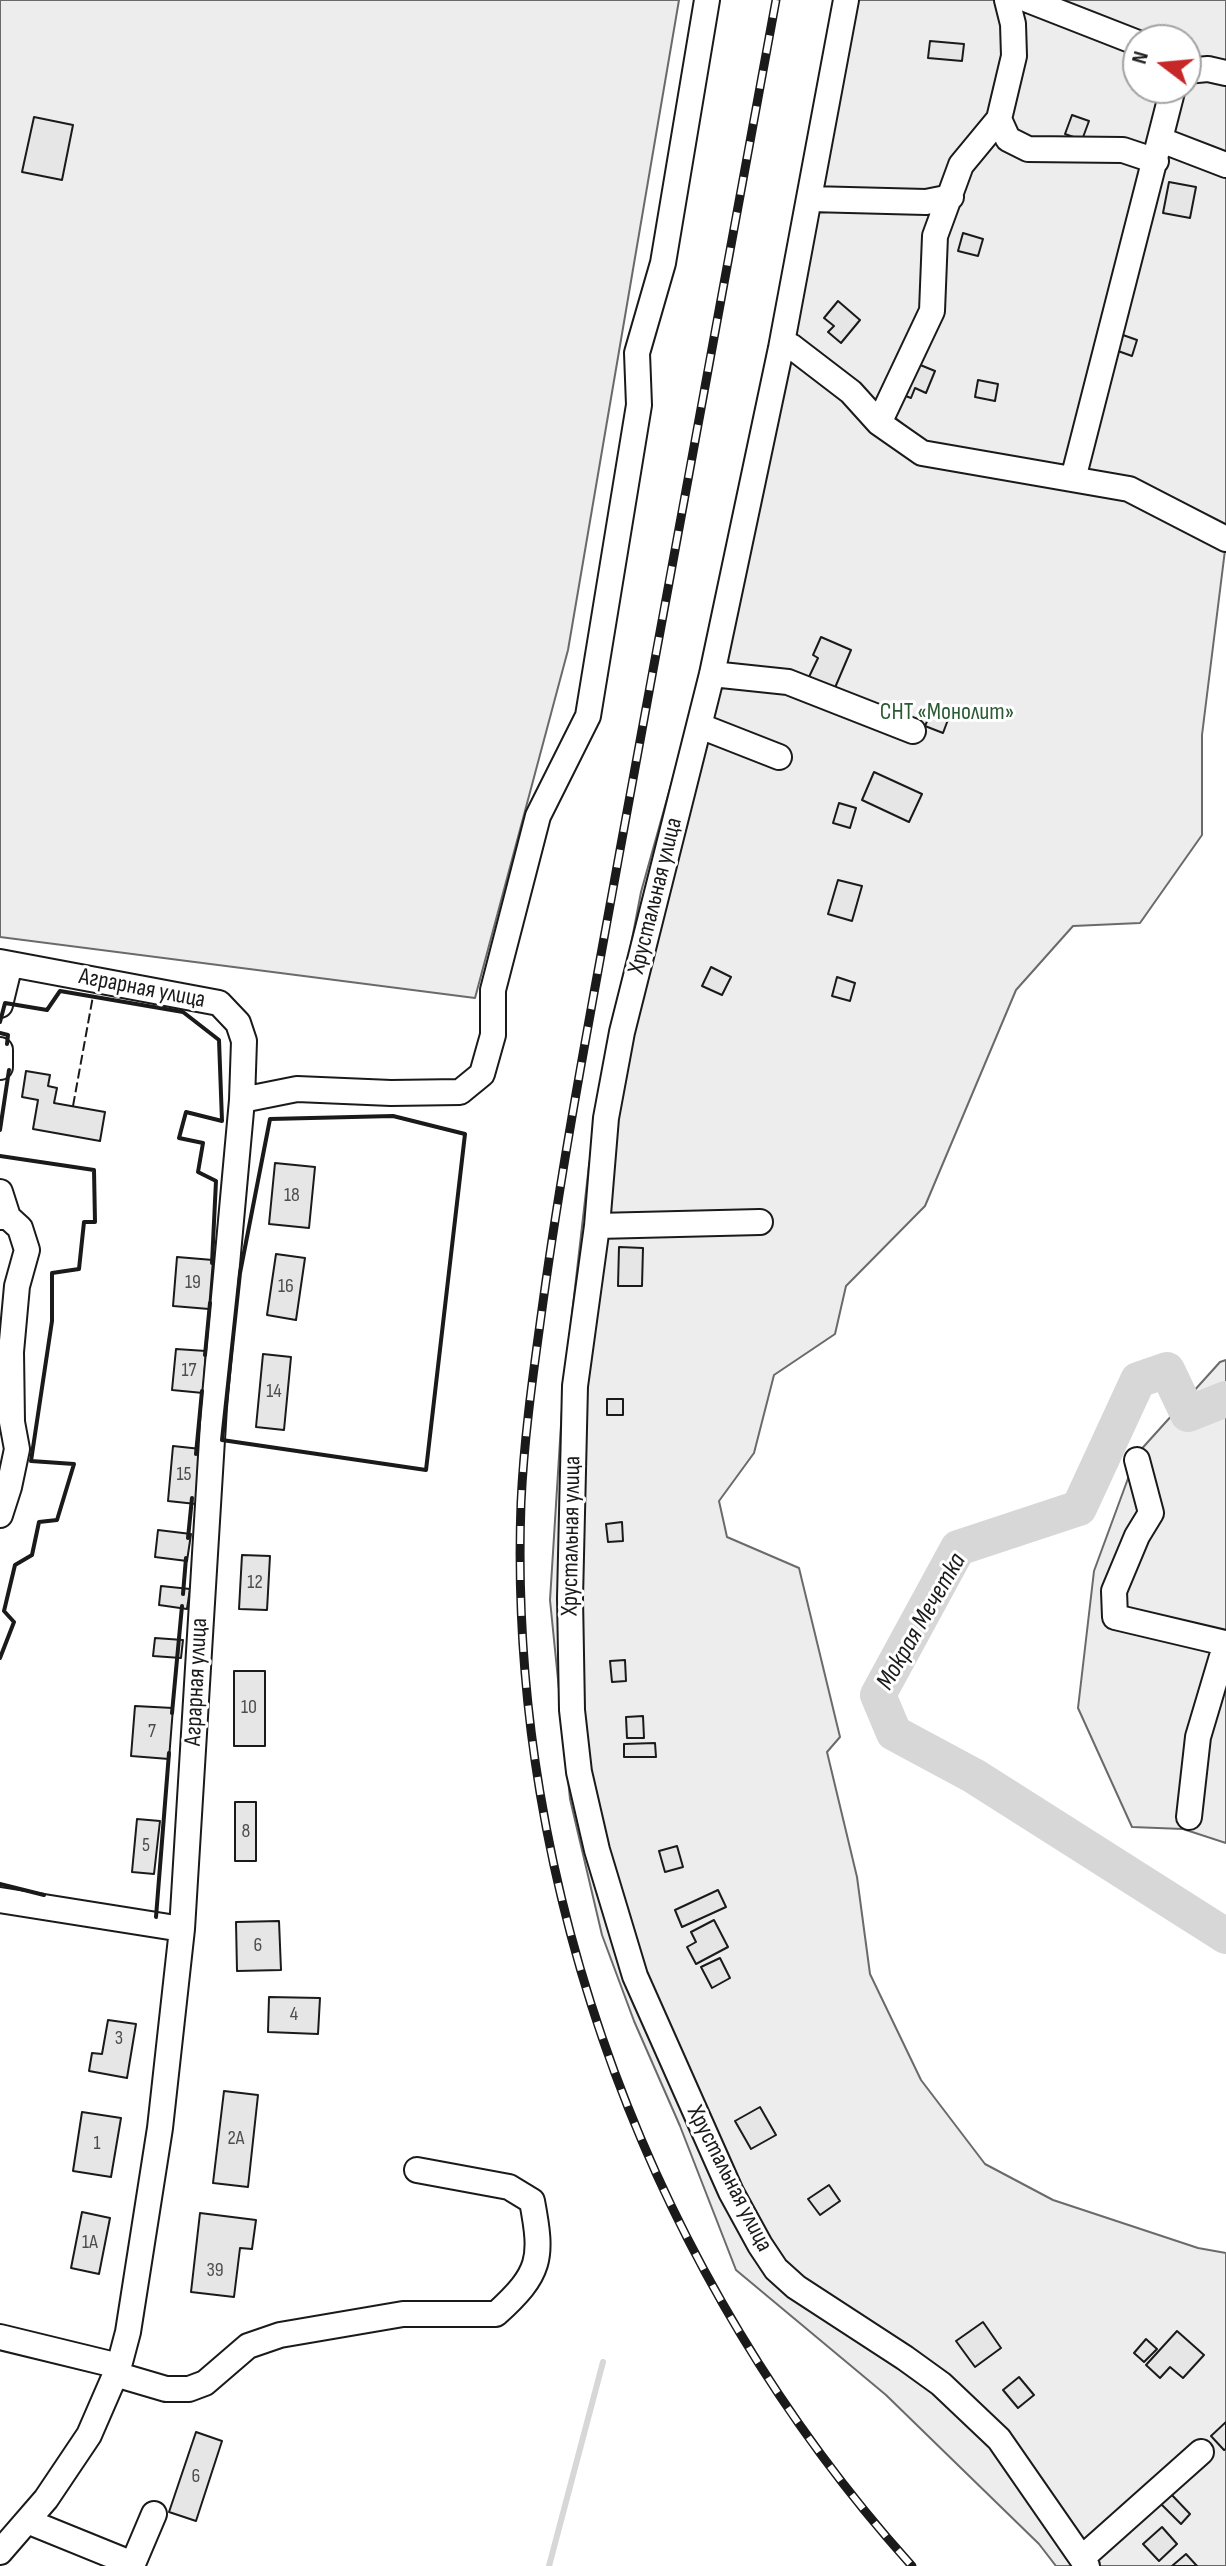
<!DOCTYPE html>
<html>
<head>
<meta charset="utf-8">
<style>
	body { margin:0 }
	#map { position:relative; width:1226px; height:2566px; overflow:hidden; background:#fff; font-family:"Sofia Sans Condensed",sans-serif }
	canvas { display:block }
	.north { position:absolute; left:1122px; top:24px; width:80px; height:80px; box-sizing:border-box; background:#fff; border:2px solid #a3a3a3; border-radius:50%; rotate:286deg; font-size:22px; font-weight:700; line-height:32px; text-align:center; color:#1a1a1a }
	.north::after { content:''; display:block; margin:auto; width:28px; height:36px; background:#c62828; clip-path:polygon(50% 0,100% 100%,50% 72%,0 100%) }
</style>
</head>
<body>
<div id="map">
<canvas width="1226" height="2566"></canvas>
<div class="north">N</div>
</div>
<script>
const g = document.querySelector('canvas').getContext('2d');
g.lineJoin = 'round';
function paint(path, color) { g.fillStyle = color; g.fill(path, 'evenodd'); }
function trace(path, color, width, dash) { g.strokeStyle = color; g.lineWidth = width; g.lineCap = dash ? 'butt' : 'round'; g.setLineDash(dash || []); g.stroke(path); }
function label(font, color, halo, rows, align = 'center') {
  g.font = font + ' "Sofia Sans Condensed",sans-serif'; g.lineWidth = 6; g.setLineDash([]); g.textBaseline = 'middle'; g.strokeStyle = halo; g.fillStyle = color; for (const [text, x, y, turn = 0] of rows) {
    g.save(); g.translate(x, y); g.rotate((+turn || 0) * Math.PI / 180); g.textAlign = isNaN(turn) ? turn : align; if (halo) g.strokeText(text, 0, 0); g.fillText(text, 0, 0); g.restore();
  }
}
const built = new Path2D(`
	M 0,0 L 679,0 L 568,650 L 475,998 L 0,937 Z
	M 855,0 L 1226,0 L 1226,524 L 1149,486 L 925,442 L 791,333 ZM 1138,40 L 1186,40 L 1186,88 L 1138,88 Z
	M 794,352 L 919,457 L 1126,493 L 1226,542 L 1202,735 L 1202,835 L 1140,923 L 1073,926 L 1016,990 L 925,1206 L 846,1286 L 835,1334 L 774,1375 L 754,1453 L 719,1501 L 727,1537 L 799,1568 L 840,1737 L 827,1752 L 857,1877 L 870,1974 L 921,2080 L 985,2164 L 1053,2200 L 1198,2248 L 1226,2253 L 1226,2566 L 1056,2566 L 1039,2544 L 886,2395 L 736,2270 L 680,2126 L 634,2021 L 602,1935 L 570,1799 L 550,1600 L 563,1393 L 589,1165 L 641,892 L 700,681 L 774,361 Z
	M 1226,1360 L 1226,1843 L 1183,1829 L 1132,1827 L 1078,1708 L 1094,1571 L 1137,1454 L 1220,1362 Z`);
const stream = new Path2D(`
	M 549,2566 L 603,2362`);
const river = new Path2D(`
	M 1226,1399 L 1188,1414 L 1167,1370 L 1138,1380 L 1079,1508 L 958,1548 L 878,1695 L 894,1733 L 974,1776 L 1226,1936`);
const building = new Path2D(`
	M 930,41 L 964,44 L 962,61 L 928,58 Z
	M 1072,115 L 1089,121 L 1082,140 L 1065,134 Z
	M 34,117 L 73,125 L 62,180 L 22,172 Z
	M 1169,182 L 1196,187 L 1190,218 L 1163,213 Z
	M 963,233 L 983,239 L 978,256 L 958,251 Z
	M 838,301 L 860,320 L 841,343 L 828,332 L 834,326 L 824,318 Z
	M 1123,335 L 1137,340 L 1132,356 L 1118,351 Z
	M 913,362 L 935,371 L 926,393 L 915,388 L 911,398 L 900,394 Z
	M 978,380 L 998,384 L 995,401 L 975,397 Z
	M 821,637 L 851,650 L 834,690 L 808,679 L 818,658 L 813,655 Z
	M 932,710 L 949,717 L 943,733 L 925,726 Z
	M 874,772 L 922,794 L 909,822 L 862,800 Z
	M 839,803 L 856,808 L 850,828 L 833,823 Z
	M 838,880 L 862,886 L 852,921 L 828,914 Z
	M 711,967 L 731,977 L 722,995 L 702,986 Z
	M 837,977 L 855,983 L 850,1001 L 832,996 Z
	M 26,1071 L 50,1075 L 48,1086 L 57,1088 L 54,1103 L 105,1112 L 100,1141 L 33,1129 L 38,1100 L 22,1097 Z
	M 275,1163 L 315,1167 L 309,1228 L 269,1224 Z
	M 619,1247 L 643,1248 L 642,1286 L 618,1286 Z
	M 276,1254 L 305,1258 L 296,1320 L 267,1315 Z
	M 177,1257 L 213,1260 L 209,1309 L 173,1306 Z
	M 176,1349 L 206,1351 L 203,1393 L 172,1390 Z
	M 263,1354 L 291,1357 L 284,1430 L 256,1427 Z
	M 607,1399 L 623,1399 L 623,1415 L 607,1415 Z
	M 173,1446 L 201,1449 L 196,1504 L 168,1501 Z
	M 622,1522 L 623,1541 L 608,1542 L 606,1524 Z
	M 158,1530 L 191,1534 L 187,1561 L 155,1557 Z
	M 242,1555 L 270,1556 L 267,1610 L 239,1609 Z
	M 161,1586 L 190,1589 L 187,1609 L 159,1605 Z
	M 155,1638 L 183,1640 L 181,1658 L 153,1656 Z
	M 625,1660 L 626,1681 L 612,1682 L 610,1661 Z
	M 234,1671 L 265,1671 L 265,1746 L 234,1746 Z
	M 135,1706 L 173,1708 L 169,1759 L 131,1756 Z
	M 643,1716 L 644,1738 L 627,1738 L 626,1717 Z
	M 655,1743 L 656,1757 L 624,1757 L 624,1744 Z
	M 235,1802 L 256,1802 L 256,1861 L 235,1861 Z
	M 137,1819 L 160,1821 L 154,1874 L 132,1872 Z
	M 677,1846 L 683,1867 L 665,1872 L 659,1851 Z
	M 718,1890 L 726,1907 L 682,1927 L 675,1910 Z
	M 714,1920 L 728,1947 L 696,1964 L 687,1947 L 696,1942 L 691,1932 Z
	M 279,1921 L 281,1970 L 237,1971 L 236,1922 Z
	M 720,1958 L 730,1978 L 712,1988 L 701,1967 Z
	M 269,1997 L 320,1998 L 318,2034 L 268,2032 Z
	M 108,2020 L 136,2024 L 127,2078 L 89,2071 L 92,2053 L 102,2054 Z
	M 224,2091 L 258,2095 L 248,2187 L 213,2183 Z
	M 760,2107 L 776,2135 L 751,2149 L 735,2121 Z
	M 82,2112 L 121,2118 L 111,2177 L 73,2171 Z
	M 829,2185 L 840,2201 L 820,2215 L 808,2199 Z
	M 82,2212 L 110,2218 L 99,2274 L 71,2268 Z
	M 200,2213 L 256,2220 L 252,2249 L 240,2248 L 234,2297 L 191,2292 Z
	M 983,2322 L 1001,2348 L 975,2367 L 956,2341 Z
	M 1177,2331 L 1204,2355 L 1183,2378 L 1170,2367 L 1160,2378 L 1146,2365 Z
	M 1146,2339 L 1157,2349 L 1144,2362 L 1134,2353 Z
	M 1019,2377 L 1034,2395 L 1018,2408 L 1003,2390 Z
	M 1226,2422 L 1226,2449 L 1224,2450 L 1211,2436 Z
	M 196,2432 L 222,2441 L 196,2521 L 169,2512 Z
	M 1170,2493 L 1190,2514 L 1181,2524 L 1160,2503 Z
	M 1162,2527 L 1177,2544 L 1159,2561 L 1143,2544 Z
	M 1186,2554 L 1197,2566 L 1172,2566 Z`);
const minor = new Path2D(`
	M 846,0 L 781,348 L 712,674 L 622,1032 L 606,1118 L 597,1226 L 575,1386 L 570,1598 L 572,1710 L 579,1772 L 597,1850 L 635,1976 L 731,2192 L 760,2245 L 776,2269 L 796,2287 L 905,2358 L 941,2384 L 999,2439 L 1087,2566
	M 1007,0 L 1013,24 L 1014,56 L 999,119 L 1008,139 L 1028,149 L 1123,150 L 1156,161
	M 1028,0 L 1138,43
	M 1186,71 L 1208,69 L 1226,73
	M 1161,140 L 1226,165
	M 810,199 L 926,202 L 951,197
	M 781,348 L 791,346 L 851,392 L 879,423 L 922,453 L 1129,489 L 1226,539
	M 879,423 L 932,311 L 935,236 L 961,165 L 999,119
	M 1073,479 L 1173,88
	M 712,674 L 788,682 L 913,731
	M 700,726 L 779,757
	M 0,962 L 219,1003 L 238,1023 L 244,1041 L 242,1100 L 214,1407 L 182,1929 L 160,2128 L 128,2332 L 119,2366 L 89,2435 L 46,2499 L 0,2552
	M 0,1005 L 10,964
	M 0,1050 L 0,1067
	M 242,1100 L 297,1089 L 391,1093 L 460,1092 L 482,1074 L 493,1035 L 493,990 L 538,816 L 588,716 L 639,405 L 637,353 L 663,263 L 707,0
	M 0,1192 L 8,1217
	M 0,1217 L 8,1217 L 20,1228 L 27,1250 L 17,1286 L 11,1352 L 12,1422 L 17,1449 L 9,1487 L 0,1515
	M 597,1226 L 760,1222
	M 1137,1460 L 1151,1513 L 1137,1536 L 1114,1591 L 1115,1617 L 1225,1643
	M 1189,1817 L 1198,1737 L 1226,1643
	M 0,1900 L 182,1929
	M 0,2337 L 119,2366
	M 115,2374 L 166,2389 L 189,2389 L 205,2383 L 248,2346 L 280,2335 L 403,2314 L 496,2314 C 541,2273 543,2259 532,2201 L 509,2187 L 417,2170
	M 27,2521 L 133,2564
	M 1082,2558 L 1201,2452
	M 132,2566 L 154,2514`);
const rail = new Path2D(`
	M 776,0 C 724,283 672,566 620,850 C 593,1000 564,1150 543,1302 C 534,1368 524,1436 521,1503 C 507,1890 654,2279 912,2566`);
const fence = new Path2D(`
	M 73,1106 L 93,996`);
const wall = new Path2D(`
	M 0,1022 L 5,1003 L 47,1010 L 60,991 L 183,1012 L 219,1040 L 222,1121 L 186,1112 L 179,1138 L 203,1143 L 198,1172 L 216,1181 L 212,1263
	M 0,1033 L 8,1035 L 7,1044
	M 393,1116 L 465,1134 L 426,1470 L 222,1440 L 240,1273 L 270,1119 Z
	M 0,1130 L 9,1070
	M 0,1156 L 94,1170 L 95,1222 L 84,1222 L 79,1269 L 52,1273 L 52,1321 L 31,1461 L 74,1464 L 57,1520 L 39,1522 L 32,1555 L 15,1565 L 4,1611 L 14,1622 L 0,1658
	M 205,1355 L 210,1303
	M 196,1454 L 202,1391
	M 188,1538 L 192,1498
	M 183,1594 L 186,1558
	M 172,1713 L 182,1606
	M 0,1884 L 44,1895
	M 156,1917 L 169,1753`);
const numberNames = [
	["18",292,1196],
	["19",193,1283],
	["16",286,1287],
	["17",189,1371],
	["14",274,1392],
	["15",184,1475],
	["12",255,1583],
	["10",249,1708],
	["7",152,1732],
	["8",246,1832],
	["5",146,1846],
	["6",258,1946],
	["4",294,2015],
	["3",119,2039],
	["2А",236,2139],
	["1",97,2144],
	["1А",90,2243],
	["39",215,2271],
	["6",196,2477]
];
const parkNames = [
	["СНТ «Монолит»",947,713]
];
const streetNames = [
	["Хрустальная улица",656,896,-76],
	["Аграрная улица",142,989,11],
	["Хрустальная улица",572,1536,-89],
	["Аграрная улица",197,1682,-87],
	["Хрустальная улица",729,2179,63]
];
const waterNames = [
	["Мокрая Мечетка",922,1622,-60]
];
paint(built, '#ededed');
trace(built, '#6a6a6a', 2);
trace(stream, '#d7d7d7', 6);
trace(river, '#d7d7d7', 36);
paint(building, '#e6e6e6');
trace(building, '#1a1a1a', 2);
trace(minor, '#1a1a1a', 28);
trace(minor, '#fff', 24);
trace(rail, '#1a1a1a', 9);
trace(rail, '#fff', 6, [18]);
trace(fence, '#1a1a1a', 2, [10, 4]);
trace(wall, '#1a1a1a', 4);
label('20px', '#4d4d4d', null, numberNames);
label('24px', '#2b5a34', '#fff', parkNames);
label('24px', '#1a1a1a', '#fff', streetNames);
label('italic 26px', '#1a1a1a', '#fff', waterNames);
</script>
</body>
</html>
